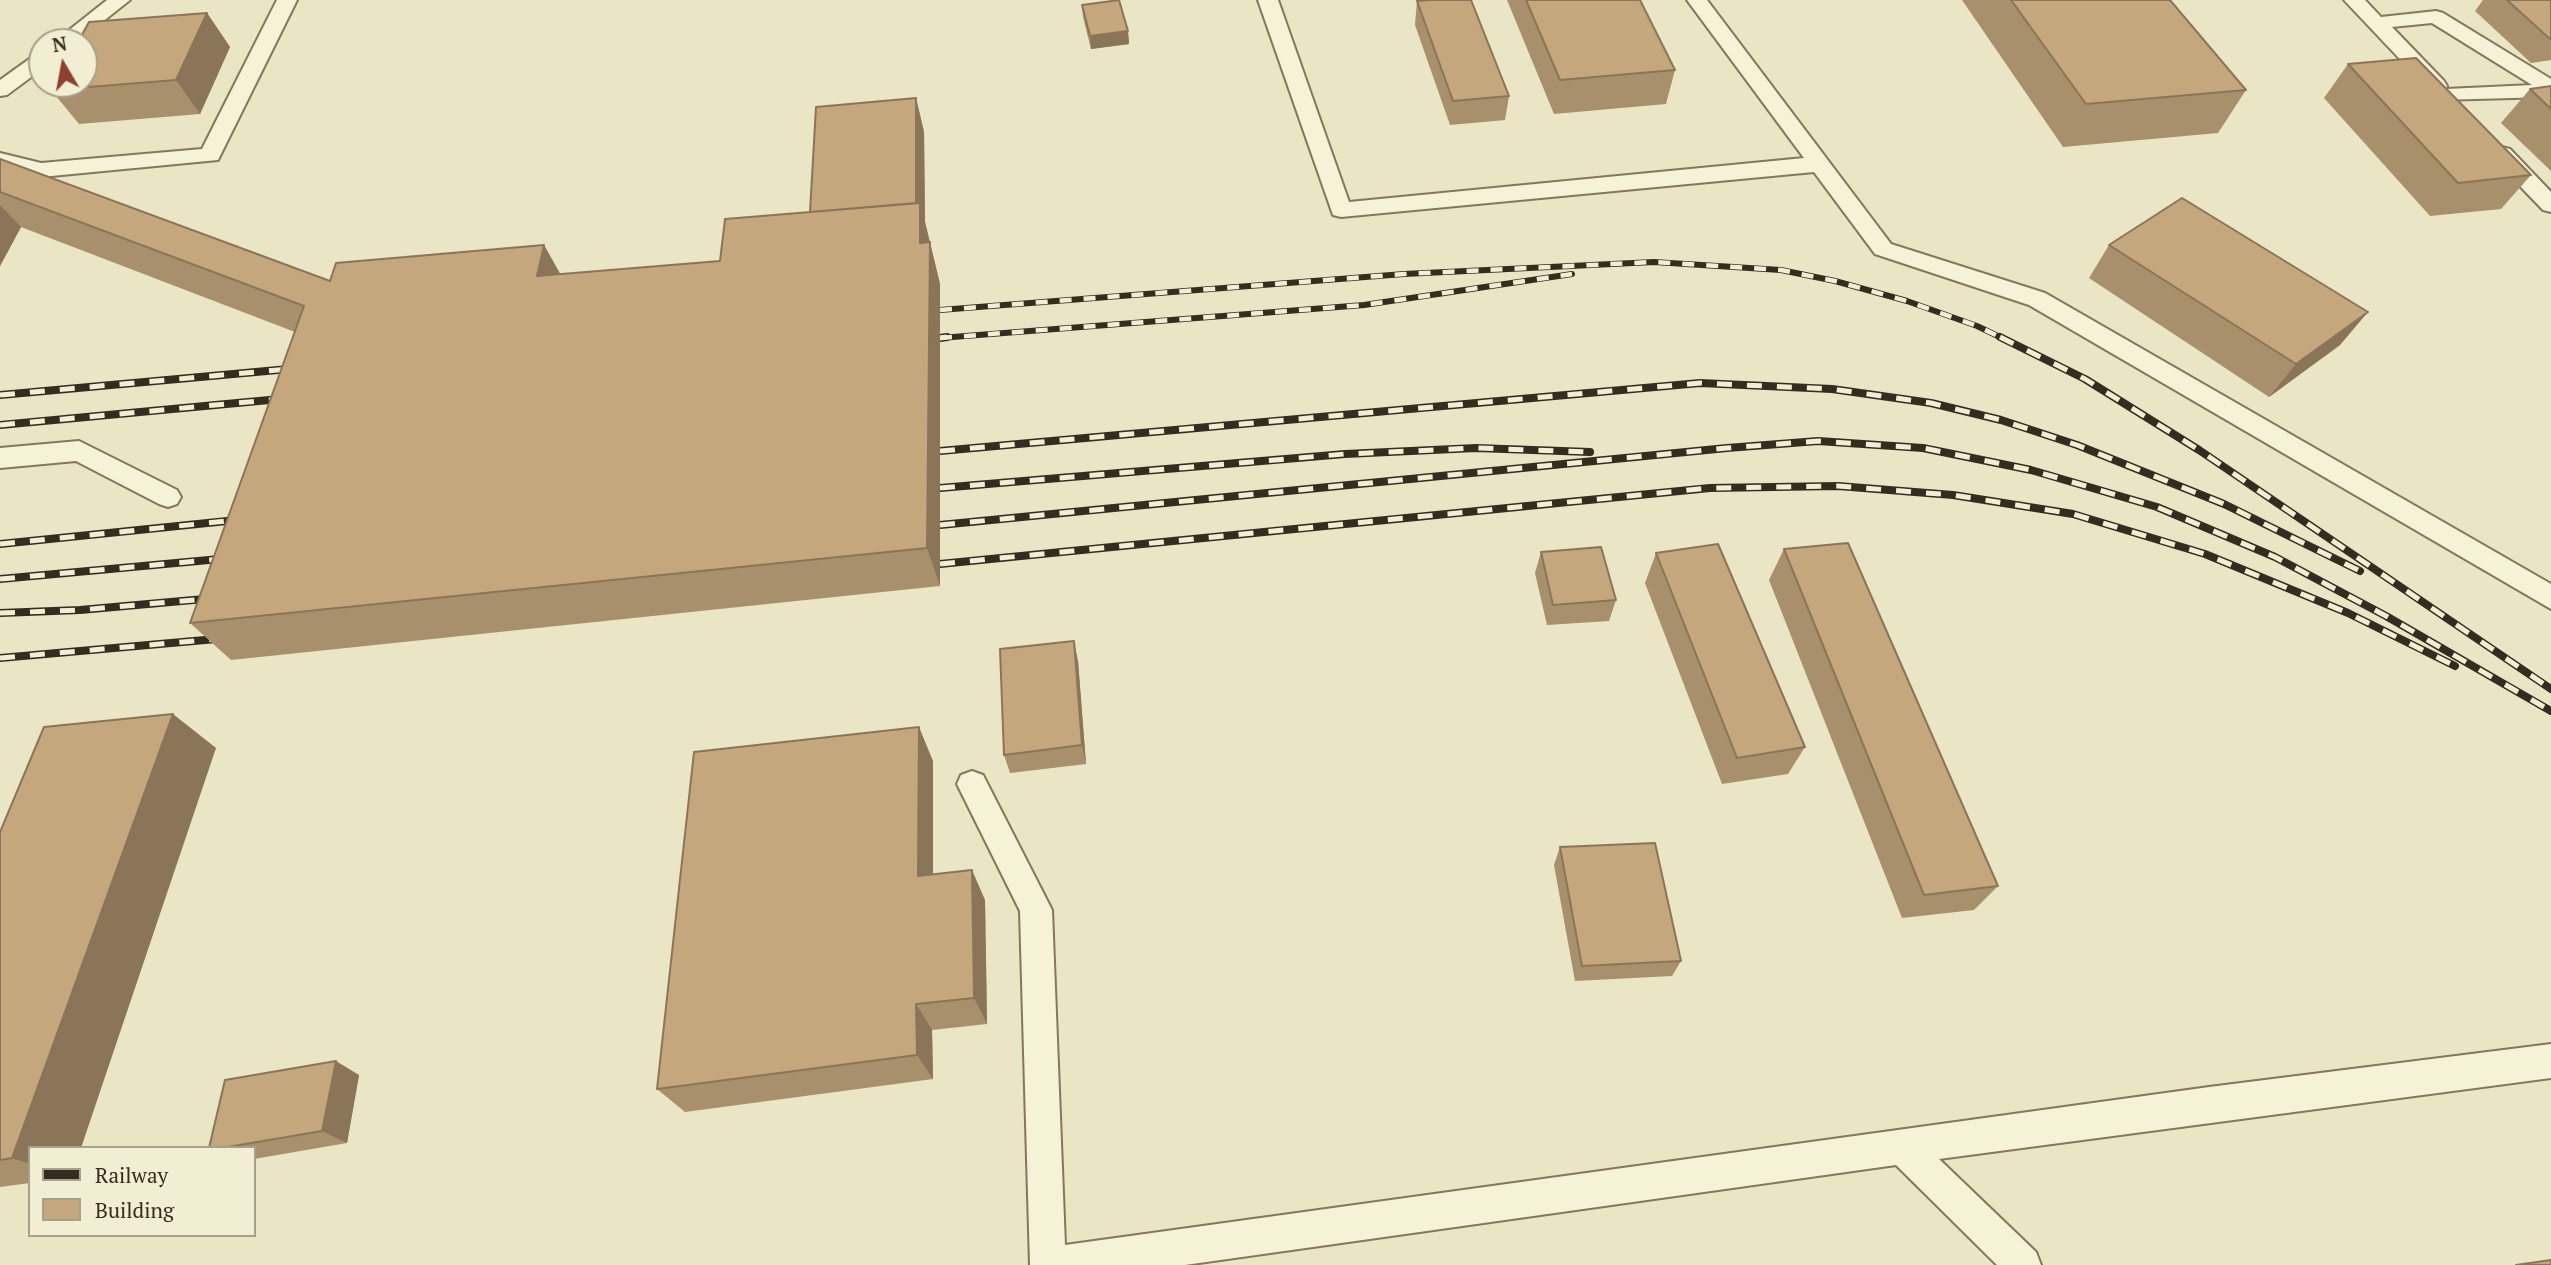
<!DOCTYPE html>
<html>
<head>
<meta charset="utf-8">
<style>
	body { margin:0 }
	#map { position:relative; width:2551px; height:1265px; overflow:hidden; background:#eae5c4; font-family:"PT Serif",serif }
	canvas { display:block }
	.legend { position:absolute; left:28px; top:1146px; width:228px; height:91px; box-sizing:border-box; background:#f2eed3; border:2px solid #a6a18b; margin:0; padding:9px 12px; list-style:none; font-size:21px; color:#342d1f }
	.legend li { display:flex; align-items:center; gap:14px; height:35px }
	.legend b { width:35px; border:2px solid #a6a18b }
	.north { position:absolute; left:28px; top:28px; width:70px; height:70px; box-sizing:border-box; background:#f2eed3; border:2px solid #a6a18b; border-radius:50%; rotate:350deg; font-size:19px; font-weight:700; line-height:28px; text-align:center; color:#342d1f }
	.north::after { content:''; display:block; margin:auto; width:24px; height:32px; background:#8d4031; clip-path:polygon(50% 0,100% 100%,50% 72%,0 100%) }
</style>
</head>
<body>
<div id="map">
<canvas width="2551" height="1265"></canvas>
<ul class="legend">
<li><b style="height:9px;background:#342d1f"></b>Railway</li>
<li><b style="height:19px;background:#c5a77d"></b>Building</li>
</ul>
<div class="north">N</div>
</div>
<script>
const g = document.querySelector('canvas').getContext('2d');
g.lineJoin = 'round';
function trace(path, color, width, dash) { g.strokeStyle = color; g.lineWidth = width; g.lineCap = dash ? 'butt' : 'round'; g.setLineDash(dash || []); g.stroke(path); }
function paint(path, color) { g.fillStyle = color; g.fill(path, 'evenodd'); }
const lane = new Path2D(`
	M 107,0 L 130,0 L 77,42 L 54,42 Z
	M 277,0 L 297,0 L 218,160 L 41,177 L 0,167 L 0,153 L 41,163 L 202,149 Z
	M 1258,0 L 1278,0 L 1349,202 L 1804,158 L 1687,0 L 1707,0 L 1891,244 L 2045,293 L 2551,584 L 2551,609 L 2029,305 L 1875,254 L 1814,172 L 1341,217 L 1333,215 Z
	M 2344,0 L 2365,0 L 2381,17 L 2436,11 L 2443,13 L 2551,79 L 2551,97 L 2438,100 L 2435,95 L 2436,92 L 2430,91 ZM 2432,23 L 2532,85 L 2446,89 L 2447,86 L 2444,81 L 2392,27 Z
	M 42,53 L 42,69 L 7,95 L 0,96 L 0,80 L 35,55 Z
	M 2502,147 L 2510,149 L 2551,192 L 2551,212 L 2543,210 L 2494,159 L 2491,154 L 2494,149 Z
	M 79,441 L 177,490 L 181,497 L 177,504 L 168,507 L 159,504 L 76,461 L 0,468 L 0,448 Z
	M 972,771 L 983,775 L 1052,910 L 1065,1245 L 2209,1087 L 2551,1044 L 2551,1078 L 1939,1159 L 2036,1252 L 2041,1265 L 1997,1265 L 1896,1165 L 1185,1265 L 1030,1265 L 1020,911 L 957,784 L 961,775 Z`);
const railFar1 = new Path2D(`
	M 940,310 L 1404,274 L 1654,262 L 1781,270 L 1835,281 L 1907,301 L 1977,326 L 2004,339
	M 940,338 L 1364,305 L 1572,274`);
const rail = new Path2D(`
	M 2000,337 L 2085,379 L 2199,450 L 2551,689
	M 940,338 L 947,337
	M 0,395 L 300,368
	M 0,425 L 291,398
	M 940,451 L 1700,383 L 1832,389 L 1931,403 L 2001,420 L 2077,445 L 2224,504 L 2360,571
	M 940,488 L 1345,454 L 1476,448 L 1590,452
	M 940,525 L 1727,448 L 1818,441 L 1923,448 L 2031,470 L 2157,507 L 2275,557 L 2386,616 L 2551,711
	M 0,544 L 247,519
	M 940,564 L 1710,488 L 1838,486 L 1953,495 L 2073,514 L 2205,554 L 2348,613 L 2455,666
	M 0,579 L 231,558
	M 0,613 L 80,610 L 216,598
	M 0,658 L 228,638`);
const wall = new Path2D(`
	M 1507,0 L 1640,0 L 1675,70 L 1666,104 L 1554,114 Z
	M 1962,0 L 2170,0 L 2246,90 L 2218,133 L 2063,147 Z
	M 2483,0 L 2551,0 L 2551,60 L 2531,63 L 2475,11 Z
	M 1417,1 L 1509,96 L 1505,120 L 1450,125 L 1415,25 Z
	M 1082,5 L 1128,31 L 1129,44 L 1091,49 L 1083,17 Z
	M 207,13 L 230,47 L 200,114 L 79,124 L 51,90 Z
	M 2348,64 L 2531,175 L 2501,209 L 2430,216 L 2324,98 Z
	M 2551,86 L 2551,171 L 2501,123 L 2530,89 Z
	M 916,98 L 924,132 L 925,222 L 940,284 L 940,586 L 231,660 L 190,623 L 295,332 L 21,227 L 0,266 L 0,159 L 330,281 L 544,245 L 560,274 L 720,261 L 810,212 Z
	M 2109,245 L 2340,345 L 2269,397 L 2089,278 Z
	M 1784,549 L 1998,886 L 1974,910 L 1902,918 L 1769,580 Z
	M 1541,552 L 1616,600 L 1609,621 L 1547,625 L 1535,573 Z
	M 1656,553 L 1805,747 L 1788,774 L 1722,784 L 1645,583 Z
	M 1078,661 L 1086,764 L 1010,773 L 1004,755 Z
	M 216,748 L 30,1148 L 30,1183 L 0,1187 L 0,832 Z
	M 933,761 L 933,874 L 985,900 L 987,1024 L 932,1030 L 933,1079 L 685,1112 L 657,1089 Z
	M 1560,847 L 1681,961 L 1672,976 L 1575,981 L 1554,865 Z
	M 359,1075 L 347,1143 L 254,1159 L 254,1148 L 222,1148 Z`);
const shadedWall = new Path2D(`
	M 207,13 L 230,47 L 200,114 L 176,80 Z
	M 1128,31 L 1129,44 L 1091,49 L 1090,36 Z
	M 916,98 L 924,132 L 925,222 L 940,284 L 940,586 L 927,548 L 920,243 L 916,203 Z
	M 0,205 L 21,227 L 0,266 Z
	M 544,245 L 567,286 L 537,276 Z
	M 2368,312 L 2340,345 L 2269,397 L 2296,364 Z
	M 1074,641 L 1078,661 L 1086,764 L 1082,745 Z
	M 173,714 L 216,748 L 81,1148 L 30,1148 L 30,1164 L 12,1158 Z
	M 919,727 L 933,761 L 933,906 L 918,876 Z
	M 972,870 L 985,900 L 987,1024 L 974,998 Z
	M 916,1004 L 932,1030 L 933,1079 L 917,1055 Z
	M 336,1061 L 359,1075 L 347,1143 L 322,1131 Z`);
const building = new Path2D(`
	M 1119,0 L 1128,31 L 1090,36 L 1082,5 Z
	M 1431,0 L 1471,0 L 1509,96 L 1453,101 L 1417,1 Z
	M 1526,0 L 1640,0 L 1675,70 L 1560,80 Z
	M 2011,0 L 2170,0 L 2246,90 L 2086,104 Z
	M 2507,0 L 2551,0 L 2551,39 L 2550,39 Z
	M 207,13 L 176,80 L 51,90 L 55,84 L 84,84 L 84,42 L 78,42 L 89,22 Z
	M 2416,58 L 2531,175 L 2458,183 L 2348,64 Z
	M 2551,86 L 2551,109 L 2530,89 Z
	M 916,98 L 916,203 L 810,212 L 816,107 Z
	M 0,159 L 330,281 L 336,263 L 544,245 L 537,276 L 720,261 L 725,219 L 920,203 L 920,243 L 930,242 L 927,548 L 190,623 L 304,306 L 0,192 Z
	M 2182,198 L 2368,312 L 2296,364 L 2109,245 Z
	M 1848,543 L 1998,886 L 1924,895 L 1784,549 Z
	M 1718,544 L 1805,747 L 1737,758 L 1656,553 Z
	M 1601,547 L 1616,600 L 1553,605 L 1541,552 Z
	M 1074,641 L 1082,745 L 1004,755 L 1000,649 Z
	M 173,714 L 12,1158 L 0,1160 L 0,832 L 44,727 Z
	M 919,727 L 918,876 L 972,870 L 974,998 L 916,1004 L 917,1055 L 657,1089 L 694,752 Z
	M 1655,843 L 1681,961 L 1582,966 L 1560,847 Z
	M 336,1061 L 322,1131 L 222,1148 L 209,1148 L 225,1080 Z
	M 2551,1260 L 2551,1265 L 2516,1265 Z`);
trace(lane, '#83775c', 4);
paint(lane, '#f6f2d7');
trace(railFar1, '#342d1f', 6);
trace(rail, '#342d1f', 8);
trace(railFar1, '#f2eed3', 4.5, [12]);
trace(rail, '#f2eed3', 5, [15]);
paint(wall, '#a9906c');
paint(shadedWall, '#8a7558');
paint(building, '#c5a77d');
trace(building, '#8a7558', 2);
</script>
</body>
</html>
